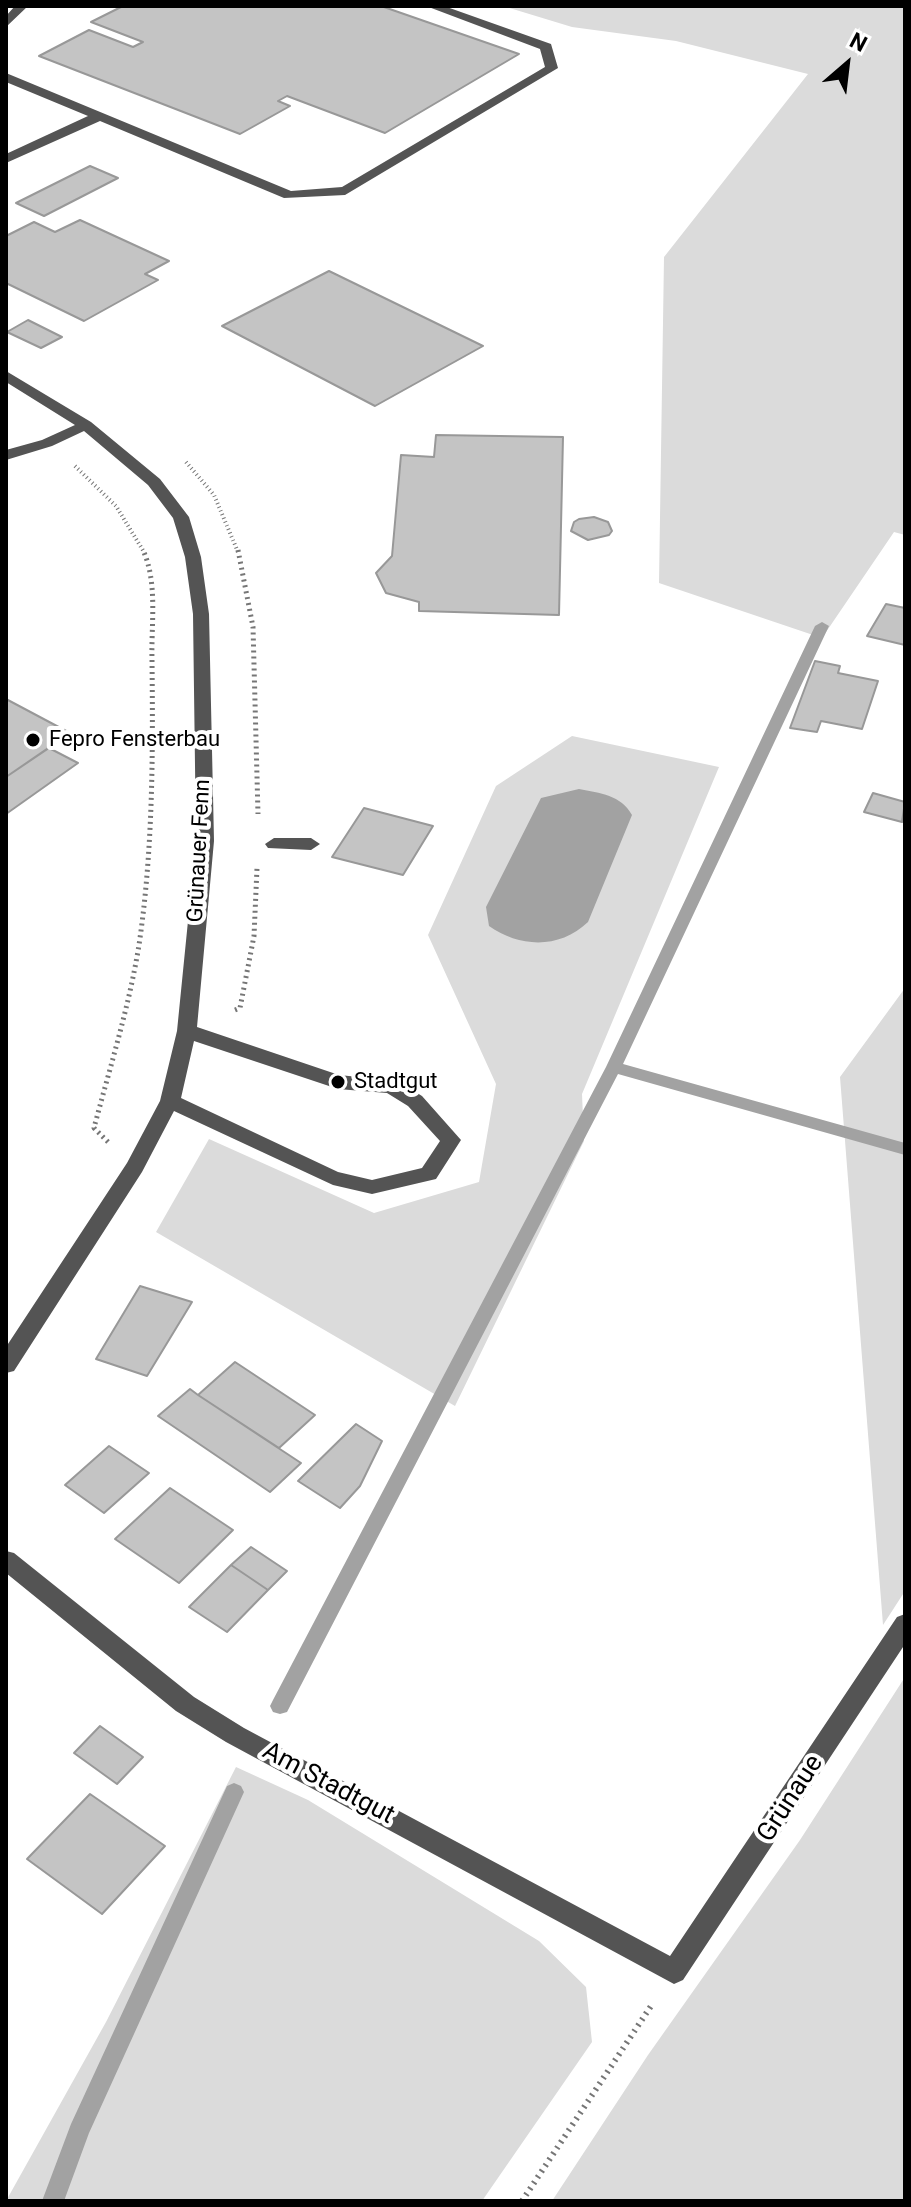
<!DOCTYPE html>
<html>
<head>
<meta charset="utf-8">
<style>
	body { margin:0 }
	#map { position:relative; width:911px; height:2207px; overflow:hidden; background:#fff; font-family:Roboto,sans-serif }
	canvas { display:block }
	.frame { position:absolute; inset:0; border:8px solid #000; pointer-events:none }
	.north { position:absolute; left:807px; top:24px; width:80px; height:80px; -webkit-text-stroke:6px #fff; paint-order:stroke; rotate:28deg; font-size:22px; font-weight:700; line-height:32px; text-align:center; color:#000 }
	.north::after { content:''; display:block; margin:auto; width:28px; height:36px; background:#000; clip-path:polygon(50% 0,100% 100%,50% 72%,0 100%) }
</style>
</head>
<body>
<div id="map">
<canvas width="911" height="2207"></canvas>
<div class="frame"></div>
<div class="north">N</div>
</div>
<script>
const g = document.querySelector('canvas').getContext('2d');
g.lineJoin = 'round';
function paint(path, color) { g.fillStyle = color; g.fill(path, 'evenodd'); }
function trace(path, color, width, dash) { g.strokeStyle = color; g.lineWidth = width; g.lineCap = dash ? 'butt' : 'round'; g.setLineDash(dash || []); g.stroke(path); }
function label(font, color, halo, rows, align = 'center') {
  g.font = font + ' Roboto,sans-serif'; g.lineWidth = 8; g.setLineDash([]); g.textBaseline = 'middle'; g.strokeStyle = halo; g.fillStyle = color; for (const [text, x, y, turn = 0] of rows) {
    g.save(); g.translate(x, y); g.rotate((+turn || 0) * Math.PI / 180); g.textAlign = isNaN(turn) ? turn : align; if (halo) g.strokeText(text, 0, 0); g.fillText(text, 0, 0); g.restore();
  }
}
const green = new Path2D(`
	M 503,6 L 905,6 L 905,535 L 894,532 L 822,638 L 659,583 L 664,257 L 808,74 L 676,41 L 572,27 Z
	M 572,736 L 719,767 L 582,1094 L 584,1141 L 455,1406 L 156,1232 L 209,1139 L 374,1213 L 479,1182 L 496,1084 L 428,935 L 496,786 Z
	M 905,988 L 905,1591 L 883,1625 L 840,1077 Z
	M 905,1677 L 905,2201 L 552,2201 L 648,2055 L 800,1840 Z
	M 236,1767 L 308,1800 L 539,1941 L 586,1987 L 592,2042 L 482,2201 L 6,2201 L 106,2022 Z`);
const water = new Path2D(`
	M 579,789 C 600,793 621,795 632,815 L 588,922 C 560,949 520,948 489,926 L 486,907 L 541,798 Z`);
const stream = new Path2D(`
	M 822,622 L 829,626 L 623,1064 L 905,1143 L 905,1155 L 618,1074 L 287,1712 L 280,1714 L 273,1712 L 270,1706 L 273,1700 L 606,1067 L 815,626 Z
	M 234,1783 L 241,1786 L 244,1792 L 89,2133 L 64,2201 L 42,2201 L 71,2124 L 227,1786 Z`);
const building = new Path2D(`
	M 123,6 L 381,6 L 519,54 L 385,133 L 287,96 L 278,101 L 290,106 L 240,134 L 39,56 L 89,30 L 133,47 L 143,42 L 91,22 Z
	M 90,166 L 118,178 L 44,216 L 16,203 Z
	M 80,220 L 169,261 L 145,274 L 158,280 L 84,321 L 6,283 L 6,236 L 34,222 L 55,232 Z
	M 329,271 L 483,346 L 375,406 L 222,326 Z
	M 28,320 L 62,337 L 41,348 L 7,332 Z
	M 436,435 L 563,437 L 559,615 L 419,611 L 419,602 L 386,593 L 376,573 L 392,556 L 401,455 L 434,457 Z
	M 594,517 L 608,522 L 612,531 L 609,535 L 588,540 L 571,531 L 574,522 L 579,519 Z
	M 886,604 L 905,608 L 905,645 L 867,636 Z
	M 815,661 L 840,666 L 838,673 L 878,681 L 862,729 L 821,721 L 817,732 L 790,728 Z
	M 6,699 L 70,733 L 6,777 Z
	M 49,748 L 78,763 L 6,814 L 6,777 Z
	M 873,793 L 905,802 L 902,822 L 864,812 Z
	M 364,808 L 433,826 L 403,875 L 332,857 Z
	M 140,1286 L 192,1302 L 147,1376 L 96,1359 Z
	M 235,1362 L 315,1415 L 279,1448 L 198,1395 Z
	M 190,1389 L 198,1395 L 301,1463 L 270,1492 L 158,1416 Z
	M 356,1424 L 382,1441 L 360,1486 L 340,1508 L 298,1481 Z
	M 109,1446 L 149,1473 L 104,1513 L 65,1485 Z
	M 170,1488 L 233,1530 L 179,1583 L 115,1539 Z
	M 251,1547 L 287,1571 L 268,1590 L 231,1565 Z
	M 231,1565 L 268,1590 L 227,1632 L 189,1607 Z
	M 100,1726 L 143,1757 L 117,1784 L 74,1753 Z
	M 90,1794 L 165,1846 L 102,1914 L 27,1859 Z`);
const pathFar2 = new Path2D(`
	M 186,462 L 214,495 L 238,552
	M 75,466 L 116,506 L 144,552`);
const pathFar1 = new Path2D(`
	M 238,550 L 253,627 L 258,814
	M 235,1010 L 240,1008 L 254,936 L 257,868
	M 108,1142 L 94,1128 C 110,1067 129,1007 139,945 C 153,850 153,754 152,659 C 151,624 158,583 143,550`);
const path = new Path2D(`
	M 522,2201 L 653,2003`);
const minor = new Path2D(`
	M 15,6 L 28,6 L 6,27 L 6,16 Z
	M 426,6 L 444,6 L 551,44 L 558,68 L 345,195 L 284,198 L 100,121 L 6,163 L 6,154 L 88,116 L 6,82 L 6,73 L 291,191 L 342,187 L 545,67 L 540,49 Z
	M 6,371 L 91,422 L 160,479 L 189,517 L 201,557 L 209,614 L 214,841 L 197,1027 L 339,1075 L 398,1081 L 422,1096 L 461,1140 L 436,1179 L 372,1194 L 333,1185 L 174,1111 L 142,1172 L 14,1371 L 6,1373 L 6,1347 L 127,1163 L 160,1101 L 177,1031 L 196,841 L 193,614 L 185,557 L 173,518 L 148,485 L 84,431 L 52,446 L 6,460 L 6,450 L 42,440 L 75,425 L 6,382 ZM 194,1041 L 338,1089 L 387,1093 L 408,1106 L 440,1141 L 422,1168 L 372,1180 L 338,1172 L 181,1098 Z
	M 274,838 L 311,838 L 320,844 L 311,850 L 268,848 L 265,844 Z
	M 6,1551 L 14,1553 L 194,1697 L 244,1728 L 670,1956 L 897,1617 L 905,1614 L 905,1644 L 683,1980 L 674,1984 L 226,1742 L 176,1711 L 6,1573 Z`);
const markers = [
	[33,740,8,"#000"],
	[338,1082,8,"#000"]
];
const poiNames = [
	["Fepro Fensterbau",49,740],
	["Stadtgut",354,1082]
];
const streetNames = [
	["Grünauer Fenn",200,851,-87]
];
const nearStreetnames = [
	["Am Stadtgut",328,1784,28],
	["Grünaue",791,1799,-57]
];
paint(green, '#dbdbdb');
paint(water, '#a2a2a2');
paint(stream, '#a2a2a2');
paint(building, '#c4c4c4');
trace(building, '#989898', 2);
trace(pathFar2, '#767676', 4, [1, 3]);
trace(pathFar1, '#767676', 5, [2, 4]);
trace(path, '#767676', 6, [2, 5]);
paint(minor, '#545454');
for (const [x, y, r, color] of markers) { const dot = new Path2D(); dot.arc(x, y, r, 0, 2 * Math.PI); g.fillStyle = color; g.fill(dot); trace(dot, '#fff', 3); }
label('22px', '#000', '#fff', poiNames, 'left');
label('22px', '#000', '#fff', streetNames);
label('26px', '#000', '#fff', nearStreetnames);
</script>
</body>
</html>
